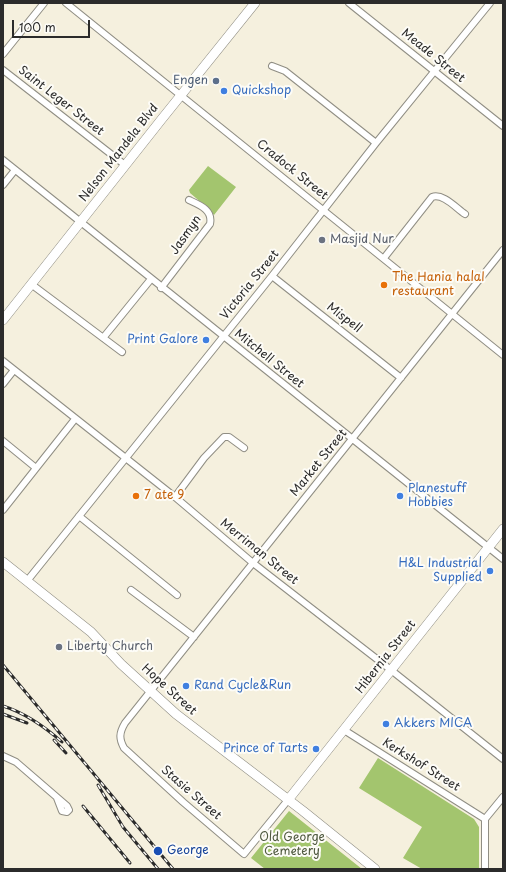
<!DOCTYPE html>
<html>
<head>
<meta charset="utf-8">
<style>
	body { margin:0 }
	#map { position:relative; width:506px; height:872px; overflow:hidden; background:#f5f0de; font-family:"Playpen Sans",sans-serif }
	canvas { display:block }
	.frame { position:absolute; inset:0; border:4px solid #2b2b2b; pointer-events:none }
	.scale { position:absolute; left:12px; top:20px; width:78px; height:18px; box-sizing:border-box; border:2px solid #2b2b2b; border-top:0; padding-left:5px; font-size:12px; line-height:14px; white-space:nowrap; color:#2b2b2b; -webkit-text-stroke:3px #fdfcf7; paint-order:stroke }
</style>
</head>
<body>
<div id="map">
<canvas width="506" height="872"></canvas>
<div class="frame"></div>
<div class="scale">100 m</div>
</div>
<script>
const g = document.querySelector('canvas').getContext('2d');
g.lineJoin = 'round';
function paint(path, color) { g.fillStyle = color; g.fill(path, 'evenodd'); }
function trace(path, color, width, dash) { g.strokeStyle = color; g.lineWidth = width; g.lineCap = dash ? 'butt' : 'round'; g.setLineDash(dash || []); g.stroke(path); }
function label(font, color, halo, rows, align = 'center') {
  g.font = font + ' "Playpen Sans",sans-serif'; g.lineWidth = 4; g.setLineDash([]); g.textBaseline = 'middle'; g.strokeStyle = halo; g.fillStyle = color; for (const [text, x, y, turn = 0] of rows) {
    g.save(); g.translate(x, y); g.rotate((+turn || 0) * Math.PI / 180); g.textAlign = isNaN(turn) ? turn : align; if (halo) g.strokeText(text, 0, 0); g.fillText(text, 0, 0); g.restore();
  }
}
const green = new Path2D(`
	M 208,166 L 236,187 L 214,215 L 210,210 L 190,193 L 189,190 Z
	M 378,758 L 474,819 L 479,827 L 479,869 L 422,869 L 403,858 L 422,827 L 359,788 Z
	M 289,811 L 362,869 L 265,869 L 251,858 Z`);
const street = new Path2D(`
	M 66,3 L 503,355
	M 349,3 L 503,126
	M 3,54 L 44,3
	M 272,66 L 285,71 L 376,143
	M 3,70 L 125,165
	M 3,160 L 503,559
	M 3,185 L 15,170
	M 384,258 L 432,197 C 443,193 456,208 465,214
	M 272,276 L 401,378
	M 31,284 L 122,352
	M 161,288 L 210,224 C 213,210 200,205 189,200
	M 103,338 L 151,279
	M 3,361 L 175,497 L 253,563 L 391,670 L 503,759
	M 3,384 L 14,370
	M 3,441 L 36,468
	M 175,497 L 204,458 L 224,437 L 229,437 L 244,448
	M 3,510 L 75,419
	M 79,516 L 177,595
	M 27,581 L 272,276 L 376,143 L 490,3
	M 131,590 L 194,637
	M 344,730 L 485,819
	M 3,756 L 16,762 L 67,806 L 69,810 L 67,812 L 62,811 L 57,798
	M 288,800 L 244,854 L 183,802 L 124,748 C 119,739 119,733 125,723 L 503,250
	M 485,869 L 485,819 L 503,797`);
const secondary = new Path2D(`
	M 3,320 L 161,120 L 255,3
	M 3,562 L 91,632 L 121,664 L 176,714 L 303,811 L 375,869
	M 288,800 L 503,529`);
const rail = new Path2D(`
	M 3,665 L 173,869
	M 3,706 C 25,713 45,727 62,742
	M 3,714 L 27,723
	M 54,740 L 66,753
	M 98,785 L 123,827 L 158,869
	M 83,806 L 130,863`);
const markers = [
	[216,81,4,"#5c6f8a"],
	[224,91,4,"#3f7fe0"],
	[322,240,4,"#6b7280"],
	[384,285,4,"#e8710a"],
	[206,340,4,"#3f7fe0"],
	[136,496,4,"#e8710a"],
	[400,496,4,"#3f7fe0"],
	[490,571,4,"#3f7fe0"],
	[59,647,4,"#6b7280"],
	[186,686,4,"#3f7fe0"],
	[386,724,4,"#3f7fe0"],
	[316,749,4,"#3f7fe0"],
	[158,851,5,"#1a4fb4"]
];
const streetNames = [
	["Meade Street",433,56,39],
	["Saint Leger Street",61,101,38],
	["Nelson Mandela Blvd",119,153,-52],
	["Cradock Street",292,170,39],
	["Jasmyn",186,235,-55],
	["Victoria Street",250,285,-51],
	["Mispell",344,318,38],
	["Mitchell Street",269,359,39],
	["Market Street",319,463,-51],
	["Merriman Street",259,552,39],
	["Hibernia Street",386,657,-52],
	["Hope Street",169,690,42],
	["Kerkshof Street",421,765,32],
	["Stasie Street",191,793,41]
];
const serviceNames = [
	["Engen",208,81]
];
const shopNames = [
	["Quickshop",232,91],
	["Print Galore",198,340,"right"],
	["Planestuff",408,489],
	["Hobbies",408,503],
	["H&L Industrial",482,564,"right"],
	["Supplied",482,578,"right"],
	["Rand Cycle&Run",194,686],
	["Akkers MICA",394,724],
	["Prince of Tarts",308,749,"right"]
];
const worshipNames = [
	["Masjid Nur",330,240],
	["Liberty Church",67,647]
];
const foodNames = [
	["The Hania halal",392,278],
	["restaurant",392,292],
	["7 ate 9",144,496]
];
const parkNames = [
	["Old George",292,838],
	["Cemetery",292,852]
];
const transitNames = [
	["George",167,851]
];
paint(green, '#a3c56e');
trace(street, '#908e84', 8);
trace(secondary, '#908e84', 10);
trace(street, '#fff', 6);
trace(secondary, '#fff', 9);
trace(rail, '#2b2b2b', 3);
trace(rail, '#fdfcf7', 1.5, [4.5]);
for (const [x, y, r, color] of markers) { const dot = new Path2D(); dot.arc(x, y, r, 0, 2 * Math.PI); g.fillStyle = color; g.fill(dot); trace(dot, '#fdfcf7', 1.5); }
label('12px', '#2b2b2b', '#fdfcf7', streetNames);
label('12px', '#4e5e75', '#fdfcf7', serviceNames, 'right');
label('12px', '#366cbe', '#fdfcf7', shopNames, 'left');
label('12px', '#5b616d', '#fdfcf7', worshipNames, 'left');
label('12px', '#c56008', '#fdfcf7', foodNames, 'left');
label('12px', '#4f593f', '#fdfcf7', parkNames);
label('12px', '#164399', '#fdfcf7', transitNames, 'left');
</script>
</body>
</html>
